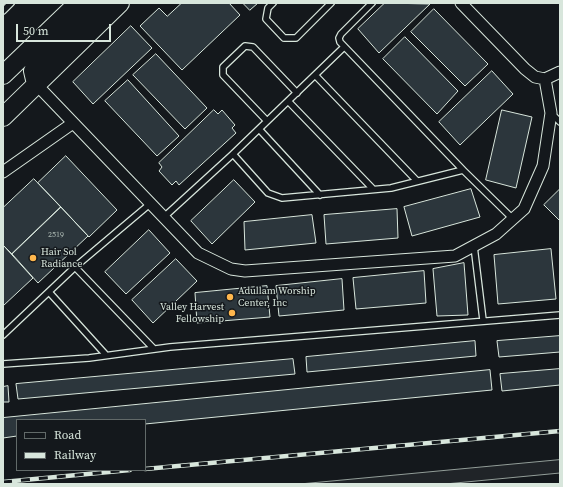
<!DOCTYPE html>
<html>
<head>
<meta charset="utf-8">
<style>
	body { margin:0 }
	#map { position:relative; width:563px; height:487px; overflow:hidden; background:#14181c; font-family:"Source Serif 4",serif }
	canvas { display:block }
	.frame { position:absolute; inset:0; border:4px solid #d8e6dc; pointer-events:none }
	.legend { position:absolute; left:16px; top:419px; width:130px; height:52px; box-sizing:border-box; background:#14181c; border:1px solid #626a69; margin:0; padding:5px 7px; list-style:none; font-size:12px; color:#d8e6dc }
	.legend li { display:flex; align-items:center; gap:8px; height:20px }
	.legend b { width:20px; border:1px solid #626a69 }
	.scale { position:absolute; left:16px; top:24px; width:95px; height:18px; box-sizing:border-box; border:2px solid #d8e6dc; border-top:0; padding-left:5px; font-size:12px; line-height:14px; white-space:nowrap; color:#d8e6dc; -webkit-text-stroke:3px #14181c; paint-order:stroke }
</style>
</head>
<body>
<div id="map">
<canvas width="563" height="487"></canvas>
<div class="frame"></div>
<ul class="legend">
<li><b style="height:5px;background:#14181c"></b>Road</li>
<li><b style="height:5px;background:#d8e6dc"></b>Railway</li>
</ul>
<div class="scale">50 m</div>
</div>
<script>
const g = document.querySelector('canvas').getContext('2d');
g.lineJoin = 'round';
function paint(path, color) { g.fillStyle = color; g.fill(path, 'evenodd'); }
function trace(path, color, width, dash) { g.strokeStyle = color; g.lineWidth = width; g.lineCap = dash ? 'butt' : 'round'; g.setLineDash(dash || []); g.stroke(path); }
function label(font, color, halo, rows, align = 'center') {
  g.font = font + ' "Source Serif 4",serif'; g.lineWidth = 3; g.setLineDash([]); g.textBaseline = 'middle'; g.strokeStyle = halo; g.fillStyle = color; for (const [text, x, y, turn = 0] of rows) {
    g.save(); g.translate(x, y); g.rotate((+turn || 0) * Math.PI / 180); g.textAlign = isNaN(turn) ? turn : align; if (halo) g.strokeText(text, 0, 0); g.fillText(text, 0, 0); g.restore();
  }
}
const green = new Path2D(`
	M 560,460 L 560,473 L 445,484 L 300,484 Z`);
const building = new Path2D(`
	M 182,3 L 229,3 L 240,15 L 182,70 L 140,26 L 159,8 L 167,16 Z
	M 243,3 L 258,3 L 250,10 Z
	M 385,3 L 430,4 L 379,53 L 358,29 Z
	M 434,9 L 488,64 L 465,86 L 411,32 Z
	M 131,26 L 152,48 L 93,104 L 73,82 Z
	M 405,37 L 458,91 L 437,114 L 383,59 Z
	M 156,54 L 207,108 L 185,129 L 133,75 Z
	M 492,71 L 513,94 L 460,145 L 439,122 Z
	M 128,80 L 179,136 L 157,156 L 105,101 Z
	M 214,110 L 218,114 L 222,110 L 235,125 L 232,128 L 236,133 L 179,185 L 176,181 L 172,185 L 159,171 L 162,167 L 159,163 Z
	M 502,110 L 532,117 L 516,188 L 486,180 Z
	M 66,156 L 117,210 L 89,237 L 38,183 Z
	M 34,179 L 61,207 L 12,254 L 3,245 L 3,208 Z
	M 234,180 L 255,202 L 212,244 L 191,221 Z
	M 471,189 L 480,217 L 412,236 L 404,207 Z
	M 560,189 L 560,221 L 544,205 Z
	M 61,207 L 88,236 L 38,283 L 12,254 Z
	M 397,209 L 398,238 L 326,244 L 324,215 Z
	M 312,215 L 316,243 L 245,250 L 244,222 Z
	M 149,230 L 170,253 L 126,294 L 105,272 Z
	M 3,245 L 33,278 L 3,306 Z
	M 551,249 L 556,299 L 498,304 L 494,255 Z
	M 176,259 L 197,281 L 153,323 L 132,300 Z
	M 464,263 L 468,315 L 437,316 L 433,269 Z
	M 424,271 L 426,303 L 356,309 L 353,278 Z
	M 342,279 L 344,310 L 279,316 L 276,286 Z
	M 267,286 L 270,317 L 197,323 L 195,293 Z
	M 560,336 L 560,352 L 499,357 L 497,341 Z
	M 475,341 L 476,356 L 307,372 L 306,357 Z
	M 293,359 L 295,374 L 18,399 L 16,384 Z
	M 560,369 L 560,385 L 502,391 L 500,374 Z
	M 490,370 L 492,390 L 145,424 L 145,420 L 17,420 L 17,436 L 3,438 L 3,418 Z
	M 8,386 L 9,402 L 3,402 L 3,387 Z`);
const lane = new Path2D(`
	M 273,3 L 268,8 L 266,19 L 284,38 L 296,38 L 331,3
	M 3,11 L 11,3
	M 315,75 L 417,181
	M 288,101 L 373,189
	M 551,113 L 560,122
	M 267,121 L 223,75 L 223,67 L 245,46 L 253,47 L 297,93
	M 259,129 L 320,195
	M 233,154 L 344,47
	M 463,170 L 513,219
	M 164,217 L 233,154 L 268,193 L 282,198 L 391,188 L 463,170 L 340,42 L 339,38 L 341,34 L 372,3
	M 474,246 L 483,320
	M 75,267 L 154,349
	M 49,292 L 106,355
	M 3,335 L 75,267 L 151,203
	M 3,364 L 89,358 L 170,347 L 560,315`);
const street = new Path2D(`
	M 461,3 L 525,69 L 535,77 L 545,79
	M 545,79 L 560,72
	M 36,84 L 198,253 L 231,269 L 245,271 L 455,256 L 496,234 L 524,209 L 543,166 L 551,113 L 545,79
	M 3,172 L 73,123`);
const primary = new Path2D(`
	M 3,75 L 78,3
	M 36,84 L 33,71 L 39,60 L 98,3
	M 3,117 L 120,3`);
const rail = new Path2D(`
	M 145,469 L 560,431
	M 3,482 L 130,470`);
const markers = [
	[33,258,4,"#ffb74d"],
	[230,297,4,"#ffb74d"],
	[232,313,4,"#ffb74d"]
];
const numberNames = [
	["2519",56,235]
];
const poiNames = [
	["Hair Sol",41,252],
	["Radiance",41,264],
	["Adullam Worship",238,291],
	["Center, Inc",238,303],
	["Valley Harvest",224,307,"right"],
	["Fellowship",224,319,"right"]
];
paint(green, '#202428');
trace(green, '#939e99', 1);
paint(building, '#2c363c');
trace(building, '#d8e6dc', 1);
trace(lane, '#d8e6dc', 8);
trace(street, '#d8e6dc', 13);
trace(primary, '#d8e6dc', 20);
trace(lane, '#14181c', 5.5);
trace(street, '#14181c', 11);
trace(primary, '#14181c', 18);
trace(rail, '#d8e6dc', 4.5);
trace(rail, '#14181c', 3, [9]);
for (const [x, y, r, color] of markers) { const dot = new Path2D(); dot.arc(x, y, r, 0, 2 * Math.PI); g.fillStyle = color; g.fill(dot); trace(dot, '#14181c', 1.5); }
label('8px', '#adbab4', null, numberNames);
label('10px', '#d8e6dc', '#14181c', poiNames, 'left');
</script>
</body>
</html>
